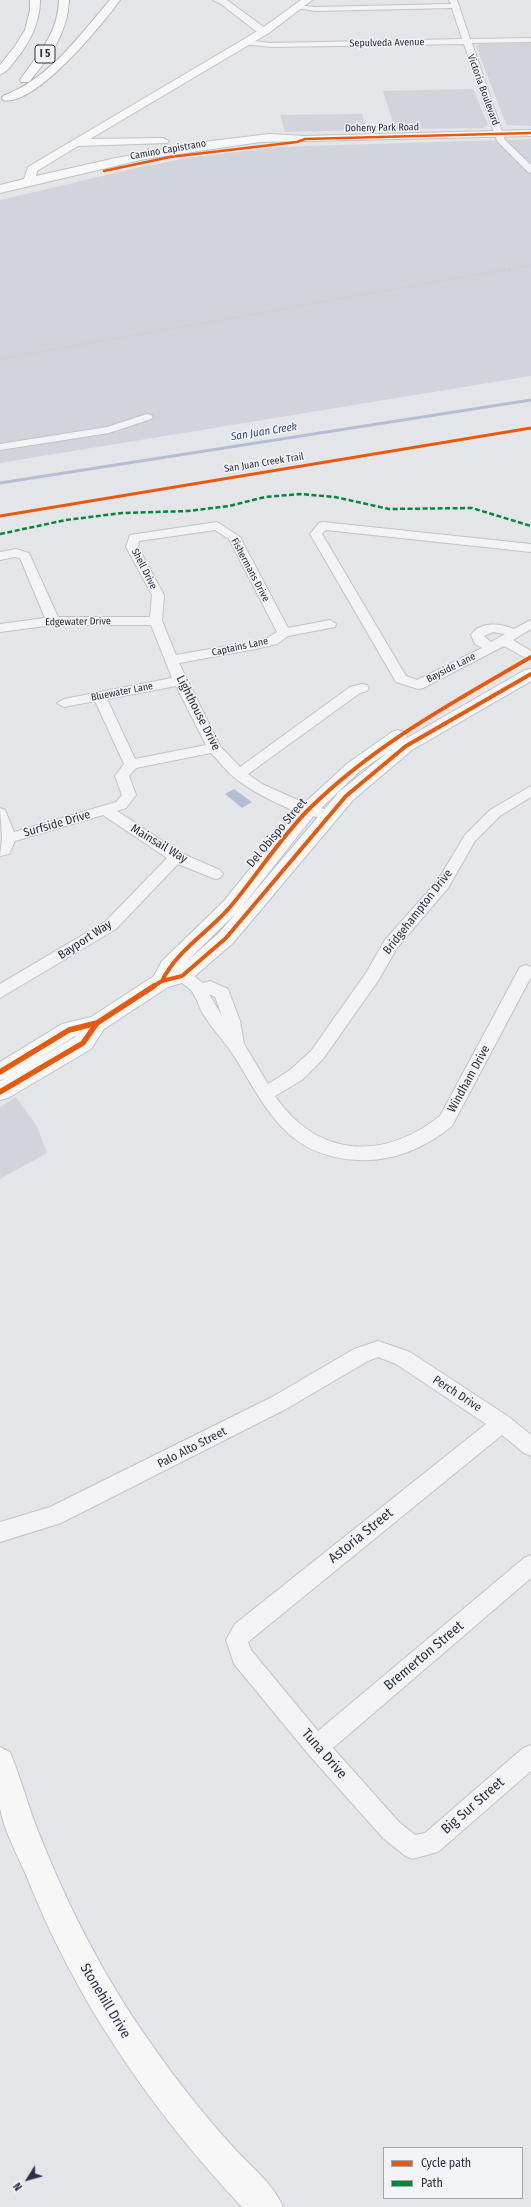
<!DOCTYPE html>
<html>
<head>
<meta charset="utf-8">
<style>
	body { margin:0 }
	#map { position:relative; width:531px; height:2207px; overflow:hidden; background:#e4e5e8; font-family:"Fira Sans Condensed",sans-serif }
	canvas { display:block }
	.legend { position:absolute; left:383px; top:2147px; width:140px; height:52px; box-sizing:border-box; background:#f2f4f7; border:1px solid #a2a6af; margin:0; padding:5px 7px; list-style:none; font-size:12px; color:#2b3042 }
	.legend li { display:flex; align-items:center; gap:8px; height:20px }
	.legend b { width:20px; border:1px solid #a2a6af }
	.north { position:absolute; left:8px; top:2159px; width:40px; height:40px; -webkit-text-stroke:3px #f2f4f7; paint-order:stroke; rotate:233deg; font-size:11px; font-weight:700; line-height:16px; text-align:center; color:#2b3042 }
	.north::after { content:''; display:block; margin:auto; width:14px; height:18px; background:#2b3042; clip-path:polygon(50% 0,100% 100%,50% 72%,0 100%) }
</style>
</head>
<body>
<div id="map">
<canvas width="531" height="2207"></canvas>
<ul class="legend">
<li><b style="height:5px;background:#e8590c"></b>Cycle path</li>
<li><b style="height:5px;background:#00873e"></b>Path</li>
</ul>
<div class="north">N</div>
</div>
<script>
const g = document.querySelector('canvas').getContext('2d');
g.lineJoin = 'round';
function paint(path, color) { g.fillStyle = color; g.fill(path, 'evenodd'); }
function trace(path, color, width, dash) { g.strokeStyle = color; g.lineWidth = width; g.lineCap = dash ? 'butt' : 'round'; g.setLineDash(dash || []); g.stroke(path); }
function label(font, color, halo, rows, align = 'center') {
  g.font = font + ' "Fira Sans Condensed",sans-serif'; g.lineWidth = 3; g.setLineDash([]); g.textBaseline = 'middle'; g.strokeStyle = halo; g.fillStyle = color; for (const [text, x, y, turn = 0] of rows) {
    g.save(); g.translate(x, y); g.rotate((+turn || 0) * Math.PI / 180); g.textAlign = isNaN(turn) ? turn : align; if (halo) g.strokeText(text, 0, 0); g.fillText(text, 0, 0); g.restore();
  }
}
const built = new Path2D(`
	M 531,43 L 531,126 L 508,125 L 506,124 L 476,46 L 481,44 Z
	M 473,89 L 488,125 L 483,128 L 395,129 L 383,91 Z
	M 362,114 L 367,130 L 285,132 L 280,115 Z
	M 531,139 L 531,376 L 0,463 L 0,200 L 136,168 L 187,158 L 277,147 Z
	M 16,1097 L 37,1126 L 47,1153 L 0,1179 L 0,1107 Z`);
const water = new Path2D(`
	M 234,789 L 252,802 L 242,808 L 225,794 Z`);
const stream = new Path2D(`
	M 0,483 L 531,400`);
const minor = new Path2D(`
	M 213,0 L 227,0 L 269,31 L 265,33 L 257,32 L 221,4 Z
	M 449,0 L 457,0 L 470,39 L 531,38 L 531,42 L 472,43 L 505,140 L 531,165 L 531,173 L 528,172 L 497,141 L 464,44 L 271,47 L 244,44 L 240,42 L 244,40 L 271,43 L 462,39 L 452,8 L 315,11 L 292,7 L 296,5 L 315,7 L 451,4 Z
	M 147,414 L 151,415 L 153,417 L 151,419 L 109,433 L 0,450 L 0,444 L 107,427 Z
	M 217,522 L 240,537 L 288,628 L 330,620 L 336,624 L 335,627 L 288,636 L 277,644 L 256,649 L 179,663 L 220,746 L 240,767 L 350,687 L 362,684 L 367,685 L 369,688 L 367,691 L 360,693 L 248,774 L 262,784 L 311,806 L 334,811 L 336,814 L 334,817 C 311,824 253,793 235,778 C 226,771 219,761 211,753 L 136,768 L 129,776 L 136,795 L 126,808 L 117,811 L 181,853 L 220,870 L 223,874 L 220,878 L 215,879 L 178,864 L 116,929 L 0,998 L 0,984 L 106,921 L 167,858 L 103,815 L 15,841 L 9,854 L 0,856 L 2,838 L 0,808 L 5,810 L 14,832 L 116,802 L 122,795 L 115,776 L 124,764 L 95,701 L 64,707 L 57,703 L 64,699 L 172,678 L 151,625 L 53,625 L 0,632 L 0,624 L 45,618 L 20,558 L 15,557 L 0,560 L 0,552 L 16,549 L 29,553 L 58,617 L 150,617 L 152,595 L 126,547 L 130,535 ZM 215,530 L 229,539 L 277,632 L 267,638 L 256,641 L 176,655 L 162,621 L 164,595 L 138,547 L 139,541 ZM 176,686 L 206,745 L 135,759 L 107,699 Z
	M 323,522 L 531,544 L 531,552 L 326,530 L 322,534 L 406,676 L 417,680 L 482,648 L 475,644 L 471,635 C 480,621 500,623 514,629 L 531,620 L 531,629 L 513,640 L 531,651 L 531,661 L 504,646 L 423,688 L 418,689 L 396,682 L 310,534 L 319,523 ZM 493,632 L 505,634 L 491,642 L 484,636 Z
	M 531,786 L 531,797 L 500,816 L 475,841 L 448,888 L 397,948 L 378,981 L 323,1059 L 302,1080 L 275,1096 C 318,1158 383,1161 440,1116 L 520,967 L 526,965 L 531,967 L 531,977 L 452,1126 C 425,1148 393,1162 357,1160 C 286,1156 267,1109 234,1056 C 226,1043 214,1031 205,1017 C 200,1010 198,1001 193,993 C 190,987 171,976 164,971 L 162,967 L 164,963 C 178,959 192,975 203,983 L 210,981 L 228,989 L 240,1021 L 244,1044 L 268,1084 L 290,1070 L 311,1051 L 366,973 L 385,940 L 438,880 L 465,835 L 490,810 ZM 209,994 L 215,997 L 222,1016 Z
	M 378,1341 L 410,1352 L 509,1417 L 531,1435 L 531,1456 L 524,1453 L 502,1435 L 248,1642 L 251,1650 L 318,1731 L 524,1558 L 531,1555 L 531,1578 L 333,1748 L 399,1822 L 415,1835 L 425,1833 L 523,1748 L 531,1745 L 531,1771 L 438,1852 L 412,1859 L 404,1855 L 383,1838 L 309,1755 L 234,1664 L 226,1640 L 235,1624 L 486,1424 L 396,1364 L 378,1357 L 368,1361 L 286,1409 L 61,1523 L 0,1542 L 0,1522 L 50,1507 L 272,1397 L 354,1349 Z`);
const major = new Path2D(`
	M 301,0 L 312,0 L 269,33 L 90,139 L 163,138 L 169,141 L 167,143 L 78,146 L 37,171 L 36,176 L 116,158 L 203,142 L 269,134 L 305,136 L 531,130 L 531,136 L 260,142 L 145,159 L 0,193 L 0,185 L 24,179 L 28,167 L 261,29 Z
	M 531,669 L 531,681 L 412,750 L 353,800 L 233,943 L 189,981 L 168,987 L 104,1029 L 91,1049 L 8,1098 L 0,1100 L 0,1081 L 5,1079 L 0,1080 L 0,1062 L 62,1024 L 91,1017 L 154,976 L 162,961 L 223,902 L 301,806 L 348,763 L 392,732 L 398,730 L 404,732 L 407,736 L 405,739 L 525,670 ZM 388,752 L 339,792 L 240,909 L 315,814 L 360,771 ZM 236,913 L 219,933 L 185,963 ZM 76,1036 L 75,1037 L 37,1060 L 75,1036 Z
	M 0,1747 L 10,1752 C 20,1776 27,1802 36,1826 C 66,1903 104,1978 152,2045 C 177,2081 204,2115 233,2147 C 250,2166 273,2183 283,2207 L 242,2207 C 151,2110 75,2000 26,1875 C 17,1854 4,1831 0,1808 C 0,1789 0,1766 0,1747 Z`);
const highway = new Path2D(`
	M 30,0 L 40,0 C 40,24 29,44 14,62 C 10,67 6,73 0,74 L 0,65 L 15,46 L 25,30 L 30,10 Z
	M 59,0 L 69,0 C 68,33 49,58 29,82 L 21,82 L 20,80 C 38,54 58,34 59,0 Z
	M 110,0 L 120,0 C 103,24 34,108 3,100 L 2,98 L 3,96 C 50,78 78,37 110,0 Z`);
const rail = new Path2D(`
	M 0,359 L 531,265`);
const quiet = new Path2D(`
	M 0,534 L 66,520 L 122,513 L 188,511 L 229,506 L 265,497 L 300,494 L 335,497 L 389,509 L 472,508 L 531,526`);
const cyclewayFar3 = new Path2D(`
	M 104,171 L 170,157 L 297,142 L 305,139 L 531,133`);
const cyclewayFar2 = new Path2D(`
	M 0,516 L 531,428`);
const cyclewayFar1 = new Path2D(`
	M 162,981 C 177,950 209,932 231,906 C 257,875 281,837 309,809 C 375,744 452,703 531,657
	M 152,987 L 162,981 L 182,976 L 226,938 L 346,796 L 406,746 L 531,674`);
const cycleway = new Path2D(`
	M 0,1072 L 69,1030 L 97,1023 L 154,986
	M 0,1092 L 83,1043 L 97,1023`);
const farStreetnames = [
	["Sepulveda Avenue",387,43,-1],
	["Victoria Boulevard",483,90,70],
	["Doheny Park Road",382,128,-1],
	["Camino Capistrano",168,150,-10],
	["San Juan Creek Trail",264,463,-9],
	["Shell Drive",144,569,63],
	["Fishermans Drive",250,570,62],
	["Edgewater Drive",78,622,-1],
	["Captains Lane",240,647,-12],
	["Bayside Lane",451,668,-27],
	["Bluewater Lane",122,692,-11]
];
const shields = [
	[45,54,20]
];
const shieldNames = [
	["I 5",45,54]
];
const farWaternames = [
	["San Juan Creek",264,432,-9]
];
const streetNames = [
	["Lighthouse Drive",198,713,63],
	["Surfside Drive",57,824,-16],
	["Del Obispo Street",277,833,-50],
	["Mainsail Way",159,844,31],
	["Bridgehampton Drive",418,912,-52],
	["Bayport Way",85,940,-33],
	["Windham Drive",469,1079,-61],
	["Perch Drive",457,1394,33],
	["Palo Alto Street",192,1448,-27]
];
const nearStreetnames = [
	["Astoria Street",361,1536,-39],
	["Bremerton Street",424,1656,-40],
	["Tuna Drive",324,1754,49],
	["Big Sur Street",473,1806,-41],
	["Stonehill Drive",105,2001,59]
];
paint(built, '#d2d4db');
paint(water, '#b4bed2');
trace(stream, '#b4bed2', 3);
trace(minor, '#c2c3c6', 2);
trace(major, '#c0c2c6', 2);
trace(highway, '#b6b8bd', 2);
paint(minor, '#f3f3f5');
paint(major, '#f7f7f7');
paint(highway, '#f7f7f7');
trace(rail, '#cdced0', 2, [1.5, 2.5]);
trace(quiet, '#00873e', 2.5, [5, 2.5]);
trace(cyclewayFar3, '#e8590c', 2.5);
trace(cyclewayFar2, '#e8590c', 3);
trace(cyclewayFar1, '#e8590c', 4);
trace(cycleway, '#e8590c', 5.5);
label('10px', '#2b3042', '#f2f4f7', farStreetnames);
for (const [x, y, w] of shields) { const box = new Path2D(); box.roundRect(x - w / 2, y - 9, w, 18, 3); g.fillStyle = '#f2f4f7'; g.fill(box); trace(box, '#2b3042', 1); }
label('bold 11px', '#2b3042', null, shieldNames);
label('italic 11px', '#364975', '#f2f4f7', farWaternames);
label('12px', '#2b3042', '#f2f4f7', streetNames);
label('14px', '#2b3042', '#f2f4f7', nearStreetnames);
</script>
</body>
</html>
